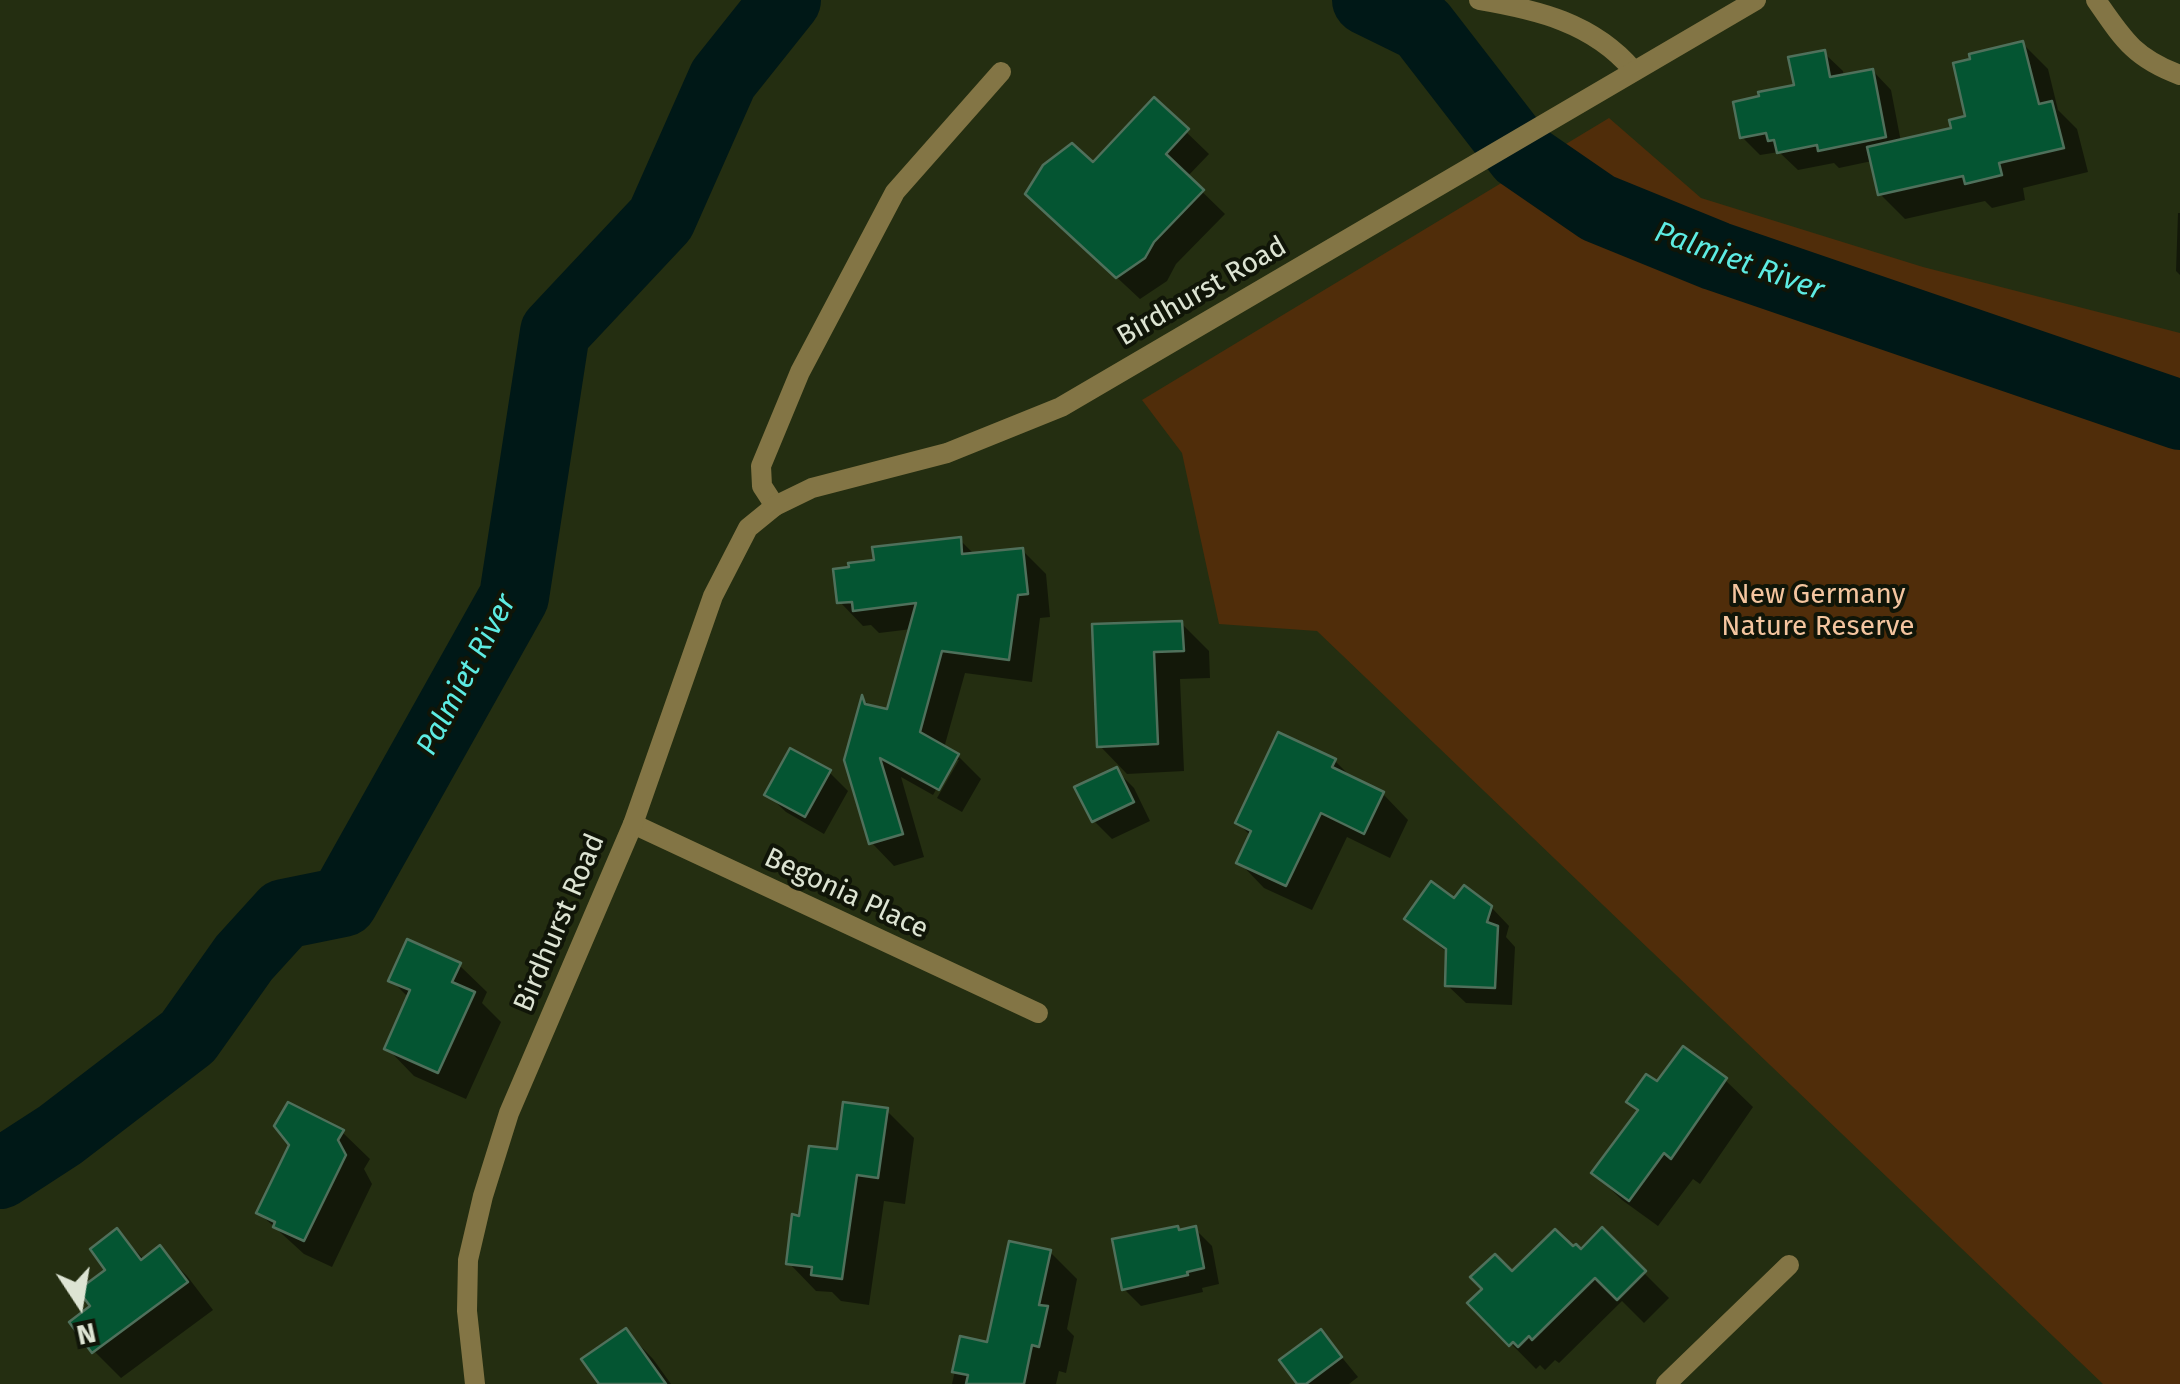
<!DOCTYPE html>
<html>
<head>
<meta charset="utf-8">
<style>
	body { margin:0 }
	#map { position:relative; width:2180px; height:1384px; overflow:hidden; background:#242e11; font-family:"Fira Sans",sans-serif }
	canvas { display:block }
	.north { position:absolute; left:30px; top:1254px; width:100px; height:100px; -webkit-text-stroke:8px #101508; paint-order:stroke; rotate:168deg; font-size:28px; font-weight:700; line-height:40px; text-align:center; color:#dde4d3 }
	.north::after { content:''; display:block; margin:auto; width:35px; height:45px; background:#dde4d3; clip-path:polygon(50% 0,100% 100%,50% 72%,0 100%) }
</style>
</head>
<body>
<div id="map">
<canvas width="2180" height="1384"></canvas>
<div class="north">N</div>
</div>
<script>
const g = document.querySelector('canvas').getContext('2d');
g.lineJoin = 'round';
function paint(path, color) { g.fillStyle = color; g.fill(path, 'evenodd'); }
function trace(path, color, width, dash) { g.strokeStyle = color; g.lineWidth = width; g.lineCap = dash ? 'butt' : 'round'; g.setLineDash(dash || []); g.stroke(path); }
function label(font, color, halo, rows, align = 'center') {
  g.font = font + ' "Fira Sans",sans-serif'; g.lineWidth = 8; g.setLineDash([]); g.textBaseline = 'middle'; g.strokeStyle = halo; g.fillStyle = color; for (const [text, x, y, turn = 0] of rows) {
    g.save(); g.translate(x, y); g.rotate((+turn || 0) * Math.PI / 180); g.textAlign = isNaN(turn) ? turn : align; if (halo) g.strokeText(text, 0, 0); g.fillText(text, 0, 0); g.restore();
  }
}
const green = new Path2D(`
	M 1609,118 L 1701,198 L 1923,267 L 2180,333 L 2180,1384 L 2103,1384 L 1317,631 L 1219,624 L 1182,453 L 1142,400 Z`);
const shadow = new Path2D(`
	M 2023,44 L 2048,69 L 2058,110 L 2077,129 L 2088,172 L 2023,188 L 2025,200 L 1992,208 L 1985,201 L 1905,219 L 1880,194 L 1872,161 L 1839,168 L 1834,163 L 1798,170 L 1779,152 L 1760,155 L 1742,137 L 1797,87 L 1824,53 L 1843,71 L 1844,77 L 1873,71 L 1891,90 L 1901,142 L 1954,130 L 1968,118 Z
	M 1154,101 L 1209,154 L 1187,177 L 1225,214 L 1176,264 L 1167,281 L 1140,299 L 1051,216 Z
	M 2178,213 L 2180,213 L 2180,275 L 2176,271 Z
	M 960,540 L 975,555 L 1023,551 L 1046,574 L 1050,617 L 1040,618 L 1032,682 L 965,673 L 944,748 L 958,756 L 981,779 L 962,812 L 937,798 L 959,760 L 953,760 L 933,795 L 901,777 L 924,857 L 894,866 L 871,842 L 864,700 L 872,708 L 889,712 L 912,629 L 879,633 L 871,625 L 863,626 L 840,602 L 877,562 Z
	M 1181,623 L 1209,651 L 1210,678 L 1180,679 L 1184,771 L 1127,774 L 1100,746 L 1095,626 Z
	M 1335,761 L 1354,780 L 1383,794 L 1408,820 L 1390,858 L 1347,837 L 1312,910 L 1264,888 L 1239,862 L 1251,836 L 1238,823 Z
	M 1116,770 L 1134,788 L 1150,821 L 1112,839 L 1094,821 Z
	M 829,772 L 848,791 L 824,834 L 786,812 L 767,794 Z
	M 1491,907 L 1509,926 L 1506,937 L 1515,947 L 1512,1005 L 1466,1003 L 1447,985 L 1449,954 L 1407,919 Z
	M 459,965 L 487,992 L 482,1003 L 501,1022 L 466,1099 L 414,1076 L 387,1048 L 409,998 L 391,980 Z
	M 1725,1080 L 1753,1107 L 1700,1184 L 1693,1179 L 1658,1226 L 1622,1200 L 1594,1173 L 1658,1085 Z
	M 887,1111 L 914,1138 L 905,1204 L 884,1201 L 869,1305 L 841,1301 L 832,1292 L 816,1291 L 789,1263 L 801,1219 L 839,1152 Z
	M 342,1132 L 370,1159 L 364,1169 L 372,1184 L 332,1267 L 304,1254 L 259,1213 Z
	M 1195,1229 L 1212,1246 L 1219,1284 L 1202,1288 L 1203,1292 L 1141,1306 L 1124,1289 L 1180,1232 Z
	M 1602,1231 L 1669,1298 L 1644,1323 L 1622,1301 L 1559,1363 L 1555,1360 L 1545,1370 L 1540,1365 L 1536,1369 L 1471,1303 L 1512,1274 L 1573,1250 L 1581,1252 Z
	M 117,1232 L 145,1260 L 160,1249 L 187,1276 L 213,1310 L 121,1378 L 94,1351 L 94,1307 Z
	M 1050,1252 L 1077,1279 L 1067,1329 L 1074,1336 L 1066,1373 L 1059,1371 L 1056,1384 L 952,1384 L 962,1339 L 989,1345 Z
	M 626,1331 L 653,1359 L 671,1384 L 602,1384 Z
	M 1321,1332 L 1358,1377 L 1349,1384 L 1300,1384 Z`);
const river = new Path2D(`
	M 1367,0 L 1422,27 L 1521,155 L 1598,208 L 1716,256 L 2180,415
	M 0,1174 L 60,1135 L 188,1037 L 244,958 L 284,914 L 343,902 L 514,597 L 555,332 L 661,219 L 723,79 L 786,0`);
const building = new Path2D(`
	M 2023,41 L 2039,104 L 2052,101 L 2064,148 L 1999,163 L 2002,175 L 1965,184 L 1963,176 L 1878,195 L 1867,147 L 1951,128 L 1949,120 L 1965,116 L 1953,63 L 1970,59 L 1969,54 Z
	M 1825,50 L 1830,77 L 1873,69 L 1886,137 L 1818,151 L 1817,145 L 1777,153 L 1774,140 L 1768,141 L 1766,133 L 1740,138 L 1733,102 L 1759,96 L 1758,92 L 1794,85 L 1788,57 Z
	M 1154,97 L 1189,129 L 1166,154 L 1204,190 L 1154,242 L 1145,258 L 1116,278 L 1025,194 L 1043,165 L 1072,143 L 1093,162 Z
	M 961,537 L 962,554 L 1023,548 L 1028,594 L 1018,595 L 1009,660 L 942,651 L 920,732 L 959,754 L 939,790 L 880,758 L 903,834 L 869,844 L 844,760 L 862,695 L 865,704 L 887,709 L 916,603 L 853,611 L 852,602 L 837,603 L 833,569 L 849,567 L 848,563 L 874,560 L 872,547 Z
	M 1182,621 L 1184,651 L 1154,652 L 1158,744 L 1097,747 L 1092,624 Z
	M 1278,732 L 1336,759 L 1332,767 L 1384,792 L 1364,834 L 1321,813 L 1286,886 L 1236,863 L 1251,831 L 1235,823 Z
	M 790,748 L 831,770 L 805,817 L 764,795 Z
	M 1117,767 L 1134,802 L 1092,822 L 1074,787 Z
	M 1431,881 L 1454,898 L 1464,885 L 1492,906 L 1487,922 L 1498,926 L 1495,988 L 1445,986 L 1446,949 L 1404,919 Z
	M 407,939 L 461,963 L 452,982 L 475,992 L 438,1073 L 384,1049 L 410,990 L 388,981 Z
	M 1683,1046 L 1727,1078 L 1671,1159 L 1664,1153 L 1629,1201 L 1591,1173 L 1638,1110 L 1626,1102 L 1646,1074 L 1657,1081 Z
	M 288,1102 L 344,1130 L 338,1140 L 346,1155 L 304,1241 L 273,1227 L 275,1222 L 256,1213 L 289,1145 L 274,1126 Z
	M 843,1102 L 888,1108 L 878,1178 L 857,1175 L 842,1279 L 811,1275 L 812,1267 L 786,1264 L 792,1214 L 799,1216 L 809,1146 L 837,1149 Z
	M 1178,1226 L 1179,1230 L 1196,1226 L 1204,1268 L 1187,1272 L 1188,1275 L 1122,1290 L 1112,1239 Z
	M 1602,1227 L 1646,1271 L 1617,1300 L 1595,1278 L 1532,1340 L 1529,1336 L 1518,1347 L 1513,1342 L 1509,1346 L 1467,1303 L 1482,1289 L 1470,1277 L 1495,1254 L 1512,1271 L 1555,1229 L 1573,1246 L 1576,1244 L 1581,1249 Z
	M 117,1228 L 141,1260 L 160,1245 L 188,1282 L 92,1353 L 69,1322 L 90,1306 L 78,1290 L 105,1270 L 90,1249 Z
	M 1009,1241 L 1051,1250 L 1039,1305 L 1048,1306 L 1039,1347 L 1032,1345 L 1024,1384 L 966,1384 L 968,1375 L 952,1372 L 960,1336 L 987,1342 Z
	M 626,1328 L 666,1384 L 599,1384 L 581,1359 Z
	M 1321,1329 L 1342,1357 L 1306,1384 L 1297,1384 L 1279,1360 Z`);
const service = new Path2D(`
	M 633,824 L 1038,1013`);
const minor = new Path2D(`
	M 1479,0 C 1538,10 1593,23 1633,70
	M 2096,0 C 2123,39 2134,58 2180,75
	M 775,506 L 762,486 L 761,466 L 800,372 L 895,192 L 1001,72
	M 1666,1384 L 1789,1265`);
const tertiary = new Path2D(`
	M 475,1384 L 467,1311 L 468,1260 L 483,1196 L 509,1113 L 633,824 L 713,596 L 748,528 L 775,506 L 812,488 L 947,453 L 1061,407 L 1756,0`);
const streetNames = [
	["Birdhurst Road",1202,292,-30],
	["Begonia Place",846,894,25],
	["Birdhurst Road",560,923,-67]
];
const parkNames = [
	["New Germany",1818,595],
	["Nature Reserve",1818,627]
];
const waterNames = [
	["Palmiet River",1739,262,20],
	["Palmiet River",467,675,-62]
];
paint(green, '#502d0a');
paint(shadow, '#0007');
trace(river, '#001817', 70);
paint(building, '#045532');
trace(building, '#4f705b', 2.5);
trace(service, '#837545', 20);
trace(minor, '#837545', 20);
trace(tertiary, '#837545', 20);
label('28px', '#dde4d3', '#101508', streetNames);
label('28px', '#f4c59f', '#101508', parkNames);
label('italic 30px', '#5debe2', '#101508', waterNames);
</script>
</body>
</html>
